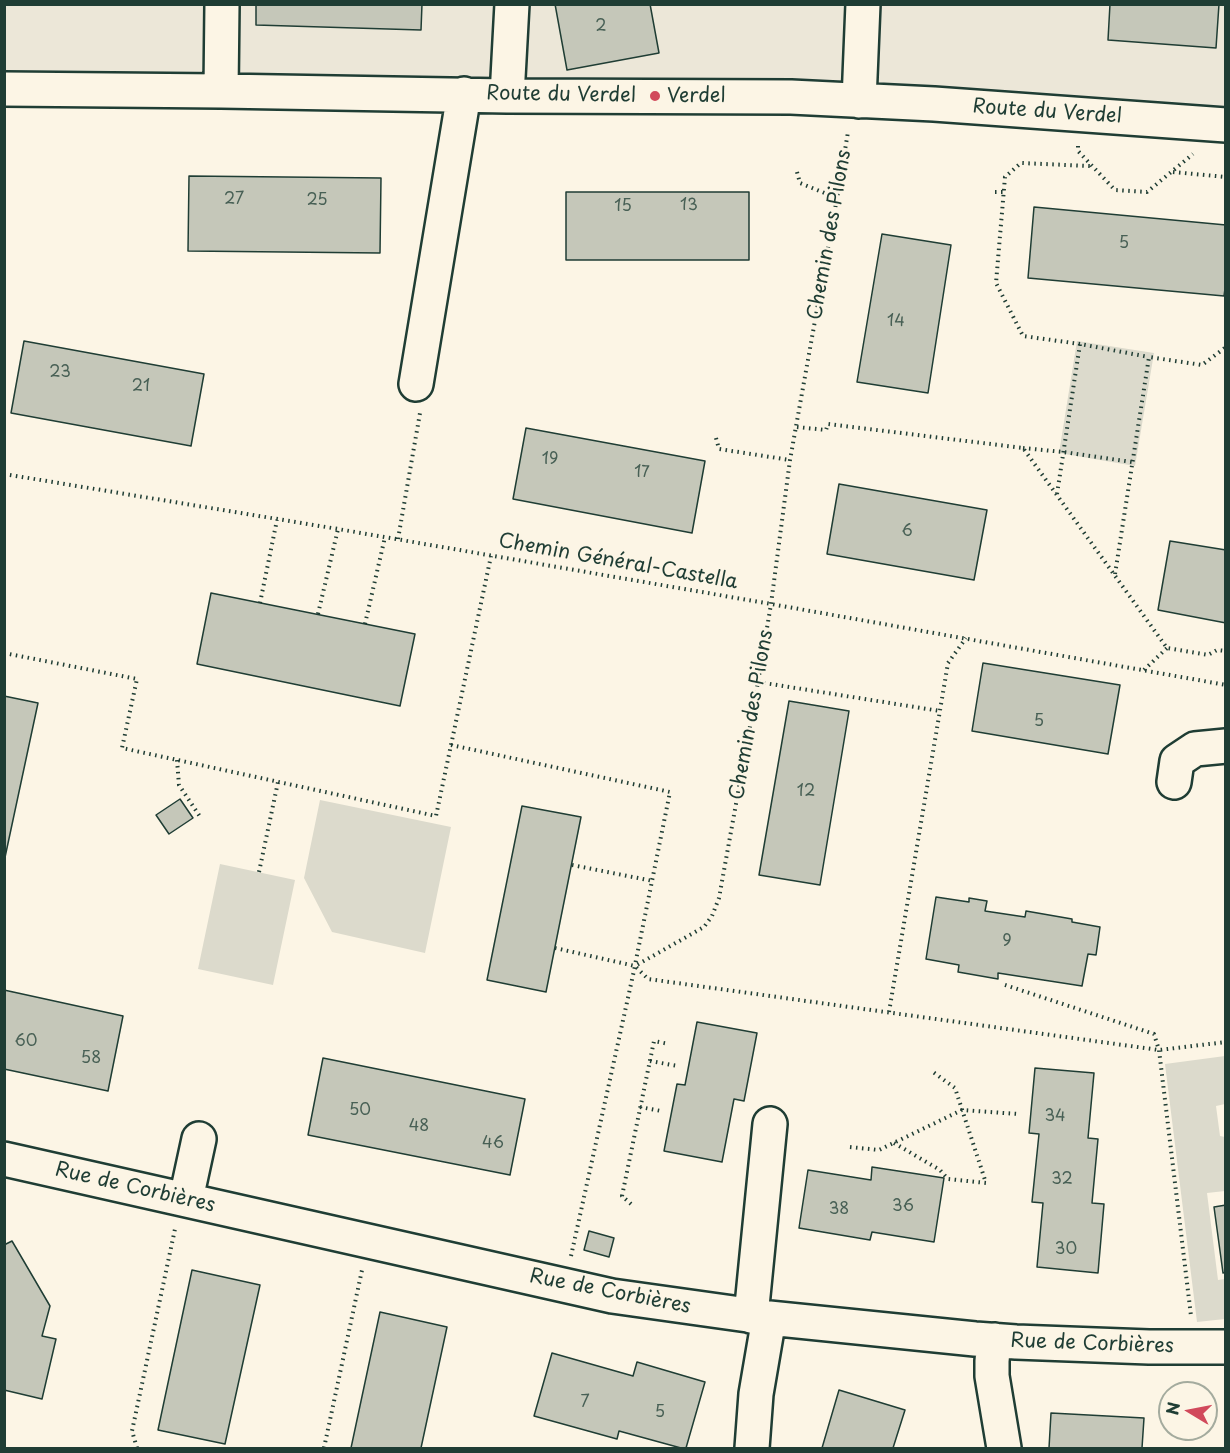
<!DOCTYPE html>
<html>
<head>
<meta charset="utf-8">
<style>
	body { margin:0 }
	#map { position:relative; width:1230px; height:1453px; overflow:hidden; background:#fcf5e5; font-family:"Playpen Sans",sans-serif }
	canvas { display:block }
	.frame { position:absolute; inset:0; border:6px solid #1f3d34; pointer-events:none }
	.north { position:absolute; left:1158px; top:1381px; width:60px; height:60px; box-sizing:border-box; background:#fcf5e5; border:2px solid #a4ab9e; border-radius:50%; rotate:280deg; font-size:16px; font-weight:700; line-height:24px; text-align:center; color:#1f3d34 }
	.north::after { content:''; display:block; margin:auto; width:21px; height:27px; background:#d1495b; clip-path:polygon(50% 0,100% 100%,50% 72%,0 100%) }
</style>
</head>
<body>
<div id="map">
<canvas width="1230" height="1453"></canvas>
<div class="frame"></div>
<div class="north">N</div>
</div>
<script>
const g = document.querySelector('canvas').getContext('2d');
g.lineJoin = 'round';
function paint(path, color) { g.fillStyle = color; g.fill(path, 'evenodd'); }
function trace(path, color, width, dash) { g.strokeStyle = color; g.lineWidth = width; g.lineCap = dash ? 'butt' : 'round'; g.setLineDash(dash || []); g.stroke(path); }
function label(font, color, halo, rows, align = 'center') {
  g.font = font + ' "Playpen Sans",sans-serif'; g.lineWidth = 5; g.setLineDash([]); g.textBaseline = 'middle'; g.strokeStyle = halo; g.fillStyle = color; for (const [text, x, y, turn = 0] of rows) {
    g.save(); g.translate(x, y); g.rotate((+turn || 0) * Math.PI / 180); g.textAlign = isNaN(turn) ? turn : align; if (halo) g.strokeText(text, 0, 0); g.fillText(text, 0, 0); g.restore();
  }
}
const built = new Path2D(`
	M 5,5 L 1225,5 L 1225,125 L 5,89 Z`);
const green = new Path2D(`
	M 1077,341 L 1154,353 L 1135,466 L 1059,453 Z
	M 320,800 L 451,827 L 425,953 L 332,932 L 304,878 Z
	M 220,864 L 295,880 L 273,985 L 198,969 Z
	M 1225,1056 L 1225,1104 L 1216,1106 L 1220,1136 L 1225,1137 L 1225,1191 L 1207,1193 L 1218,1280 L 1225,1279 L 1225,1319 L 1197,1322 L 1165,1064 Z`);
const building = new Path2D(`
	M 256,4 L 422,4 L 421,30 L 256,25 Z
	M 555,4 L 650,4 L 659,53 L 567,70 Z
	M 1110,4 L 1219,4 L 1216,48 L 1108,40 Z
	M 189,176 L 381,178 L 380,253 L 188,251 Z
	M 566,192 L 749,192 L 749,260 L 566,260 Z
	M 1034,207 L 1226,225 L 1226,281 L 1224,296 L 1028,278 Z
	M 882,234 L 951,245 L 928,393 L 857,382 Z
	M 24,341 L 204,374 L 191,446 L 11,413 Z
	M 526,428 L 705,461 L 692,533 L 513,499 Z
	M 839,484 L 987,510 L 974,580 L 827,554 Z
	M 1170,541 L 1226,550 L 1226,623 L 1158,610 Z
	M 211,593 L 415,634 L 400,706 L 197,664 Z
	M 983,663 L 1120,685 L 1108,754 L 972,731 Z
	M 4,696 L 38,703 L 4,862 Z
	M 789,701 L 849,711 L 820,885 L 759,875 Z
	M 180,799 L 193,818 L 169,834 L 156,815 Z
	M 522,806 L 581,817 L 546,992 L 487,980 Z
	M 936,897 L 969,902 L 969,898 L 987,901 L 985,911 L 1025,917 L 1026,911 L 1072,919 L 1072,922 L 1100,927 L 1096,955 L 1088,954 L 1082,986 L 998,973 L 998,979 L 958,972 L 959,965 L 926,959 Z
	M 4,990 L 123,1016 L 108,1091 L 4,1069 Z
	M 697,1022 L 757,1033 L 744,1101 L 734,1099 L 722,1162 L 664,1151 L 677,1084 L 685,1085 Z
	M 323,1058 L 525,1099 L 510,1175 L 308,1135 Z
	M 1035,1068 L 1094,1073 L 1088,1138 L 1098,1139 L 1092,1203 L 1104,1204 L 1098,1273 L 1037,1267 L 1043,1203 L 1032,1202 L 1039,1134 L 1029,1133 Z
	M 872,1167 L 944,1178 L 934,1242 L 872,1232 L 870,1240 L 799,1228 L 808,1170 L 871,1180 Z
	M 1226,1205 L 1226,1272 L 1223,1273 L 1214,1207 Z
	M 589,1231 L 614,1238 L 609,1257 L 584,1250 Z
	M 12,1241 L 50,1306 L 42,1336 L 56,1339 L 42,1399 L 4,1390 L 4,1245 Z
	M 192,1270 L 260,1285 L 225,1444 L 158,1430 Z
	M 380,1312 L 447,1327 L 421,1448 L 351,1448 Z
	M 552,1353 L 633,1376 L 637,1362 L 705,1382 L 686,1448 L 681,1448 L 619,1431 L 617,1439 L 534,1416 Z
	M 839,1390 L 905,1410 L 893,1448 L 822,1448 Z
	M 1051,1413 L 1144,1418 L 1142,1448 L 1049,1448 Z`);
const path = new Path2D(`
	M 1078,146 L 1078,151 L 1115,190 L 1147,192 L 1193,154
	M 797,172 L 800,183 L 837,198
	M 1173,172 L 1226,177
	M 995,192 L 1003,192
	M 1080,344 L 1023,336 L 996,283 L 1005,177 L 1021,163 L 1090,166
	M 797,427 L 826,430 L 828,424 L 1023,448 L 1167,648 L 1208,655 L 1217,650 L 1226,651
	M 716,438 L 719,449 L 790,460
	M 1023,448 L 1063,452 L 1132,462
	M 4,474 L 338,529 L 771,604 L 1226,685
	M 1057,494 L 1080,344 L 1149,357
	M 398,539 L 420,413
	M 1115,574 L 1149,357 L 1202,365 L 1226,347
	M 260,603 L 277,520
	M 318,614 L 338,529
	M 365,624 L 385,537
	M 4,653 L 137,679 L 122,748 L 436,816 L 491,556
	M 1144,670 L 1167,648
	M 758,682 L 940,711
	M 451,745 L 670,792 L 635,965
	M 177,760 L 179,785 L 201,818
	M 572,865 L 653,881
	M 259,872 L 278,782
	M 555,948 L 635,966 L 648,979 L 1159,1050 L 1226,1042
	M 1005,985 L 1154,1034 L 1159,1050 L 1191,1316
	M 889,1012 L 948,663 L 966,638
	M 650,1061 L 678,1066
	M 640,1107 L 661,1111
	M 894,1143 L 940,1170 L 948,1179 L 986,1183 L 955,1088 L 933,1072
	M 850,1147 L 879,1150 L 962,1110 L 1018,1114
	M 631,1204 L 622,1196 L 654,1041 L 669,1044
	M 571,1256 L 635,966 L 704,927 L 712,916 L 719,898 L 758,682 L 771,604 L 790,460 L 837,198 L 848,132
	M 137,1448 L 132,1431 L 175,1229
	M 324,1448 L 362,1270`);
const minor = new Path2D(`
	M 4,89 L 221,91 L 507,96 L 791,97 L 934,104 L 1226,125
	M 221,91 L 222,4
	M 507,96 L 512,4
	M 859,101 L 863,4
	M 416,384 L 464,94
	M 1174,782 L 1177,761 L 1195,749 L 1226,746
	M 4,1159 L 612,1296 L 769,1318 L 975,1339 L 1016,1342 L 1149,1347 L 1226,1347
	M 186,1199 L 199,1139
	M 751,1316 L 770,1124
	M 994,1340 L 992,1361 L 992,1376 L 1004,1448
	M 752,1448 L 756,1394 L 769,1318`);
const markers = [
	[655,96,6,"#d1495b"]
];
const numberNames = [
	["2",601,27],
	["27",234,200],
	["25",317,201],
	["13",689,206],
	["15",623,207],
	["5",1124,244],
	["14",896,322],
	["23",60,373],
	["21",141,387],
	["19",550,460],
	["17",642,473],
	["6",907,532],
	["5",1039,722],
	["12",806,792],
	["9",1007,942],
	["60",26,1042],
	["58",91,1059],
	["50",360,1111],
	["34",1055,1117],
	["48",419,1127],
	["46",493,1144],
	["32",1062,1180],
	["36",903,1207],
	["38",839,1210],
	["30",1066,1250],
	["7",585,1403],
	["5",660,1413]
];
const streetNames = [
	["Route du Verdel",561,95,1],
	["Route du Verdel",1047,112,4],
	["Chemin des Pilons",830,235,-80],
	["Chemin Général-Castella",618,562,10],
	["Chemin des Pilons",752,715,-80],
	["Rue de Corbières",135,1188,13],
	["Rue de Corbières",610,1292,11],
	["Rue de Corbières",1092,1344,2]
];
const poiNames = [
	["Verdel",667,96]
];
paint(built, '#ece7d8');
paint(green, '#dcdacc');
paint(building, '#c5c7b9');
trace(building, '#1f3d34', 1.5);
trace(minor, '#1f3d34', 38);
trace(path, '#1f3d34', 4, [1.5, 4.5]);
trace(minor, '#fcf5e5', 33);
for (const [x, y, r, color] of markers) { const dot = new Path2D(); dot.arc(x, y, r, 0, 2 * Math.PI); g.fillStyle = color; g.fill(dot); trace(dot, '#fcf5e5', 2); }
label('16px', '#486055', null, numberNames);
label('20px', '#1f3d34', '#fcf5e5', streetNames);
label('20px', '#1f3d34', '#fcf5e5', poiNames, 'left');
</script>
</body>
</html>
